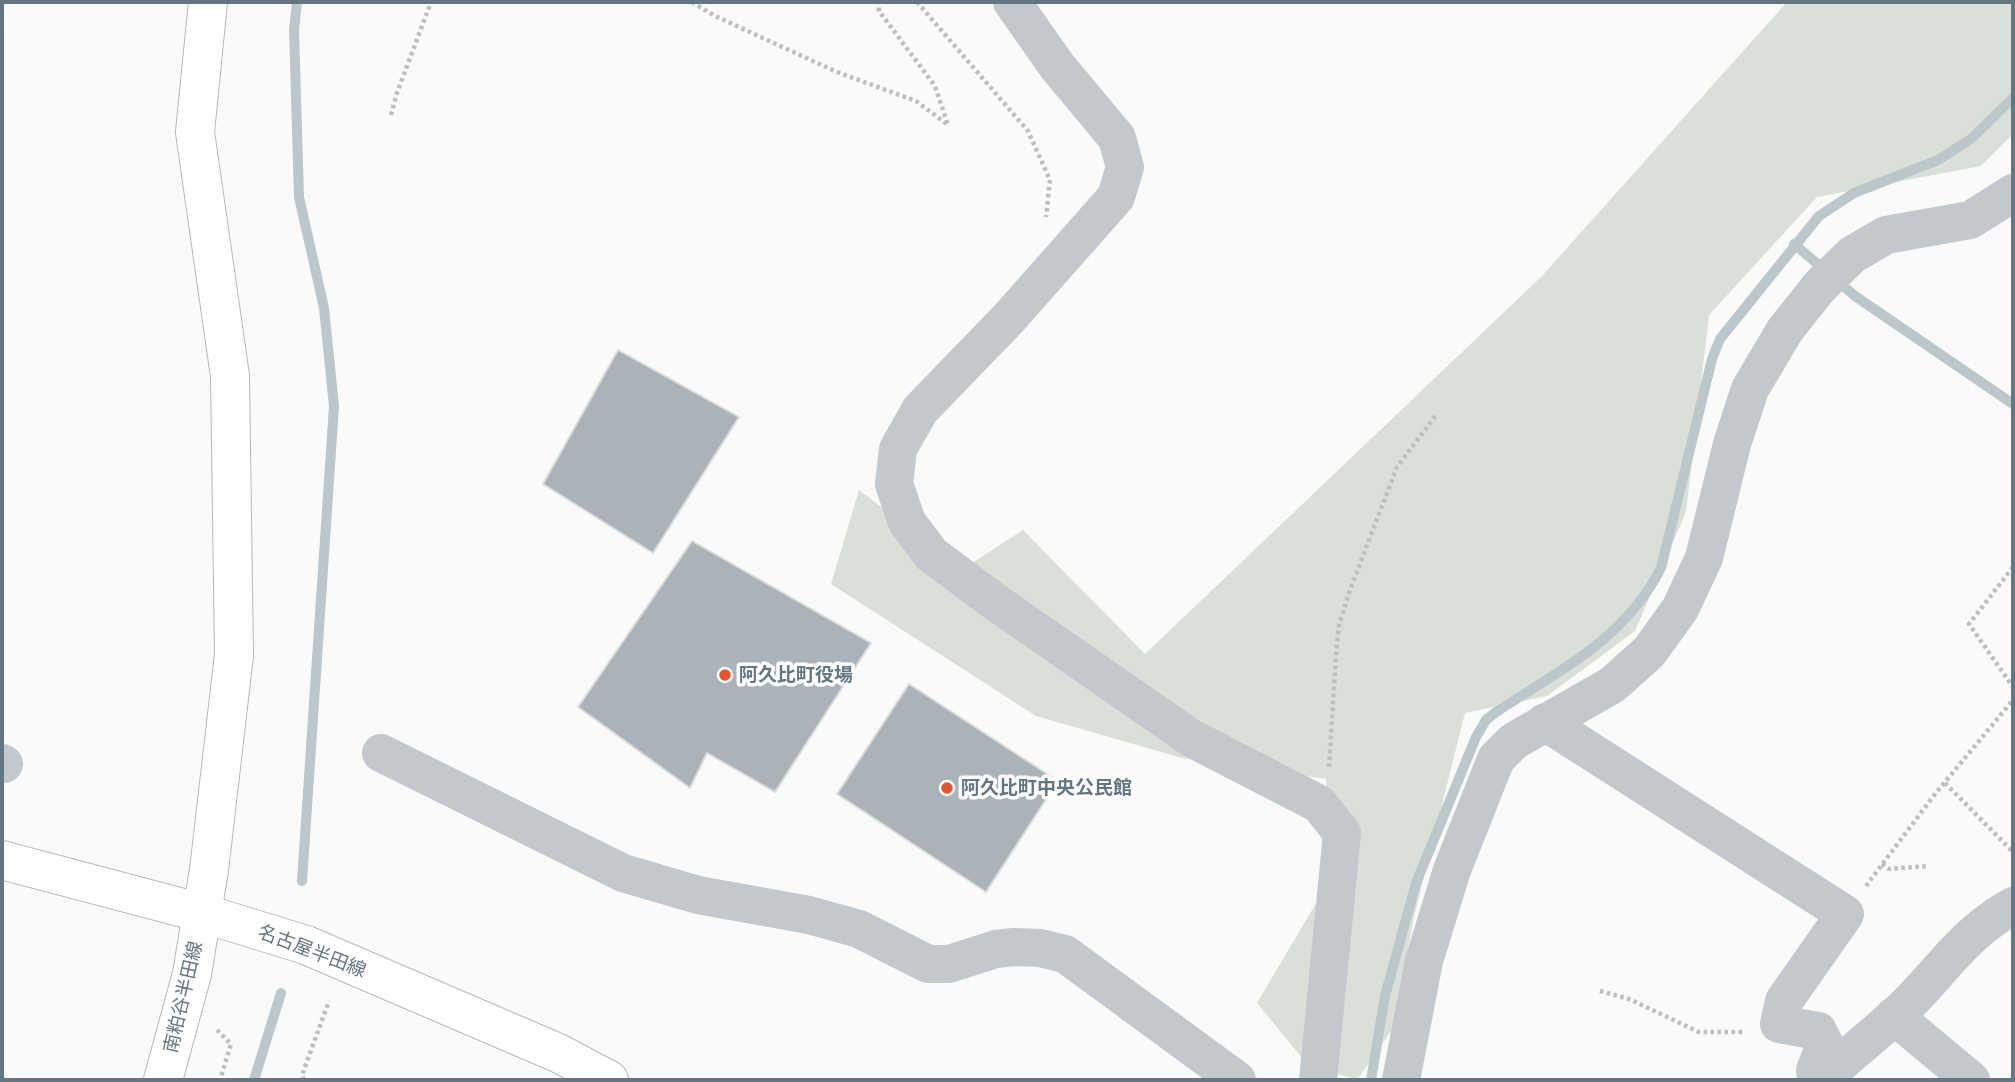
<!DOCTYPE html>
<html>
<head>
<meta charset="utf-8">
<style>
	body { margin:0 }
	#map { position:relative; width:2015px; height:1082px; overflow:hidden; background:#fafaf8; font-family:Commissioner,sans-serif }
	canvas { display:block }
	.frame { position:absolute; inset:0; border:4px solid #657683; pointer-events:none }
</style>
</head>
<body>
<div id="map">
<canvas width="2015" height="1082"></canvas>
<div class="frame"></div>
</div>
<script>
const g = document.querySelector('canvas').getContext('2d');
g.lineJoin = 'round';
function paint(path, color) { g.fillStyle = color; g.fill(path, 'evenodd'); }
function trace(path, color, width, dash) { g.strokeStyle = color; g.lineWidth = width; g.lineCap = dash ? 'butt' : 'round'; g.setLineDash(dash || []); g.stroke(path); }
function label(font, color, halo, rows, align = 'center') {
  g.font = font + ' Commissioner,"Noto Sans JP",sans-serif'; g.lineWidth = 7; g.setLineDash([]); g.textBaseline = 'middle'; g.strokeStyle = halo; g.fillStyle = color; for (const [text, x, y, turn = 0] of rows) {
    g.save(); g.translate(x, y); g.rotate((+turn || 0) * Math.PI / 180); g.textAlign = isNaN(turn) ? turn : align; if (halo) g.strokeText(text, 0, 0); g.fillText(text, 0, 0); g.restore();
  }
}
const green = new Path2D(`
	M 1787,2 L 2013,2 L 2013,134 L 1981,166 L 1817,197 L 1709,315 L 1686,512 L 1635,631 L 1547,696 L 1465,713 L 1414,917 L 1392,1030 L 1357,1080 L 1307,1064 L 1257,1003 L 1328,883 L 1326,779 L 1182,758 L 1036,716 L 831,584 L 859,490 L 963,569 L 1023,530 L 1145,654 L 1542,276 Z`);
const stream = new Path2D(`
	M 297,2 L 294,30 L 299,197 L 324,308 L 334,406 L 302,881
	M 1794,244 L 1855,296 L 2013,404
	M 254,1080 L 281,993
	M 1371,1080 L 1385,996 L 1416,883 L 1476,737 L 1486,720 L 1496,712 C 1560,670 1625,639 1661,568 L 1712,359 L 1720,339 L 1819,216 L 1854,193 L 1938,160 L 1971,139 L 2013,98`);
const building = new Path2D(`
	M 618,350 L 739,417 L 653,553 L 543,484 Z
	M 692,541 L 871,643 L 775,792 L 707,753 L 690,788 L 578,707 Z
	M 909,684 L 1058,781 L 986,892 L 837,794 Z`);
const path = new Path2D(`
	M 692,2 L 715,16 L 837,72 L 916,101 L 948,125 L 935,86 L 879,11 L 879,2
	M 917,2 L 1028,131 L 1050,180 L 1046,217
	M 391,115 L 397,93 L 431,2
	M 2013,567 L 1969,624 L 2013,687
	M 1329,767 L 1336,655 L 1339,625 L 1351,587 L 1397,467 L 1437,414
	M 1945,783 L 2013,852
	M 1882,864 L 1889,869 L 1928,866
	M 1866,886 L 1935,794 L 2013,700
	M 1600,991 L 1629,999 L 1699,1032 L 1744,1032
	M 217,1030 L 231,1044 L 220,1080
	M 304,1080 L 302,1075 L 329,1001`);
const street = new Path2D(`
	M 1012,2 L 1057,66 L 1117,138 L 1125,167 L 1116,197 L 1009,318 L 920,410 L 898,449 L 894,484 L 907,522 L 931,554 L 991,599 L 1191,738 L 1319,804 L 1342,833 L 1318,1080
	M 1545,722 L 1845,914 L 1784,1001 L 1779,1024 L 1818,1031 L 1825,1045 L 1815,1070 L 1816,1080
	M 381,753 L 623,873 L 698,895 L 809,915 L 859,929 L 928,964 L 949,964 L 996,949 L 1014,947 L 1040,948 L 1065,954 L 1237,1080
	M 2,763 L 4,764
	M 1894,1016 L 1971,1080
	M 1401,1080 L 1424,961 L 1452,870 L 1496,759 L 1514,741 L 1612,685 L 1649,652 L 1680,609 L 1704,558 L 1732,444 L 1750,389 L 1785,330 L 1820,286 L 1852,255 L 1886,235 L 1970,220 L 2013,193
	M 1822,1080 C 1846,1057 1871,1038 1895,1016 C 1938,978 1959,936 2013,906`);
const secondary = new Path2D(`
	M 163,1080 L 192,974 L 209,870 L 234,655 L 230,376 L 195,132 L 208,2`);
const primary = new Path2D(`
	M 2,860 L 202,913 L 306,945 L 558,1053 L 609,1080`);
const markers = [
	[725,675,7,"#e4572e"],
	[947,788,7,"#e4572e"]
];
const poiNames = [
	["阿久比町役場",739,675],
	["阿久比町中央公民館",961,788]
];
const streetNames = [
	["名古屋半田線",312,951,21],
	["南粕谷半田線",183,997,-77]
];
paint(green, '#dadfd7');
trace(stream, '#bbc7cb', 10);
paint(building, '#aab3b9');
trace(building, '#dcdcda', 2);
trace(secondary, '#b3babf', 40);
trace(primary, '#b5babe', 40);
trace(path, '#bbbfc2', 4.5, [3.5, 3.5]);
trace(street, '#c3c8cc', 38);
trace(secondary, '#fff', 38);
trace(primary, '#fff', 38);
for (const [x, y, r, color] of markers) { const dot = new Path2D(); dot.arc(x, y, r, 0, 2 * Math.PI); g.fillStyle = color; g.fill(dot); trace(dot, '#fff', 2.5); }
label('bold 19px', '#657683', '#fff', poiNames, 'left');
label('19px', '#657683', '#fff', streetNames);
</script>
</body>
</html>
